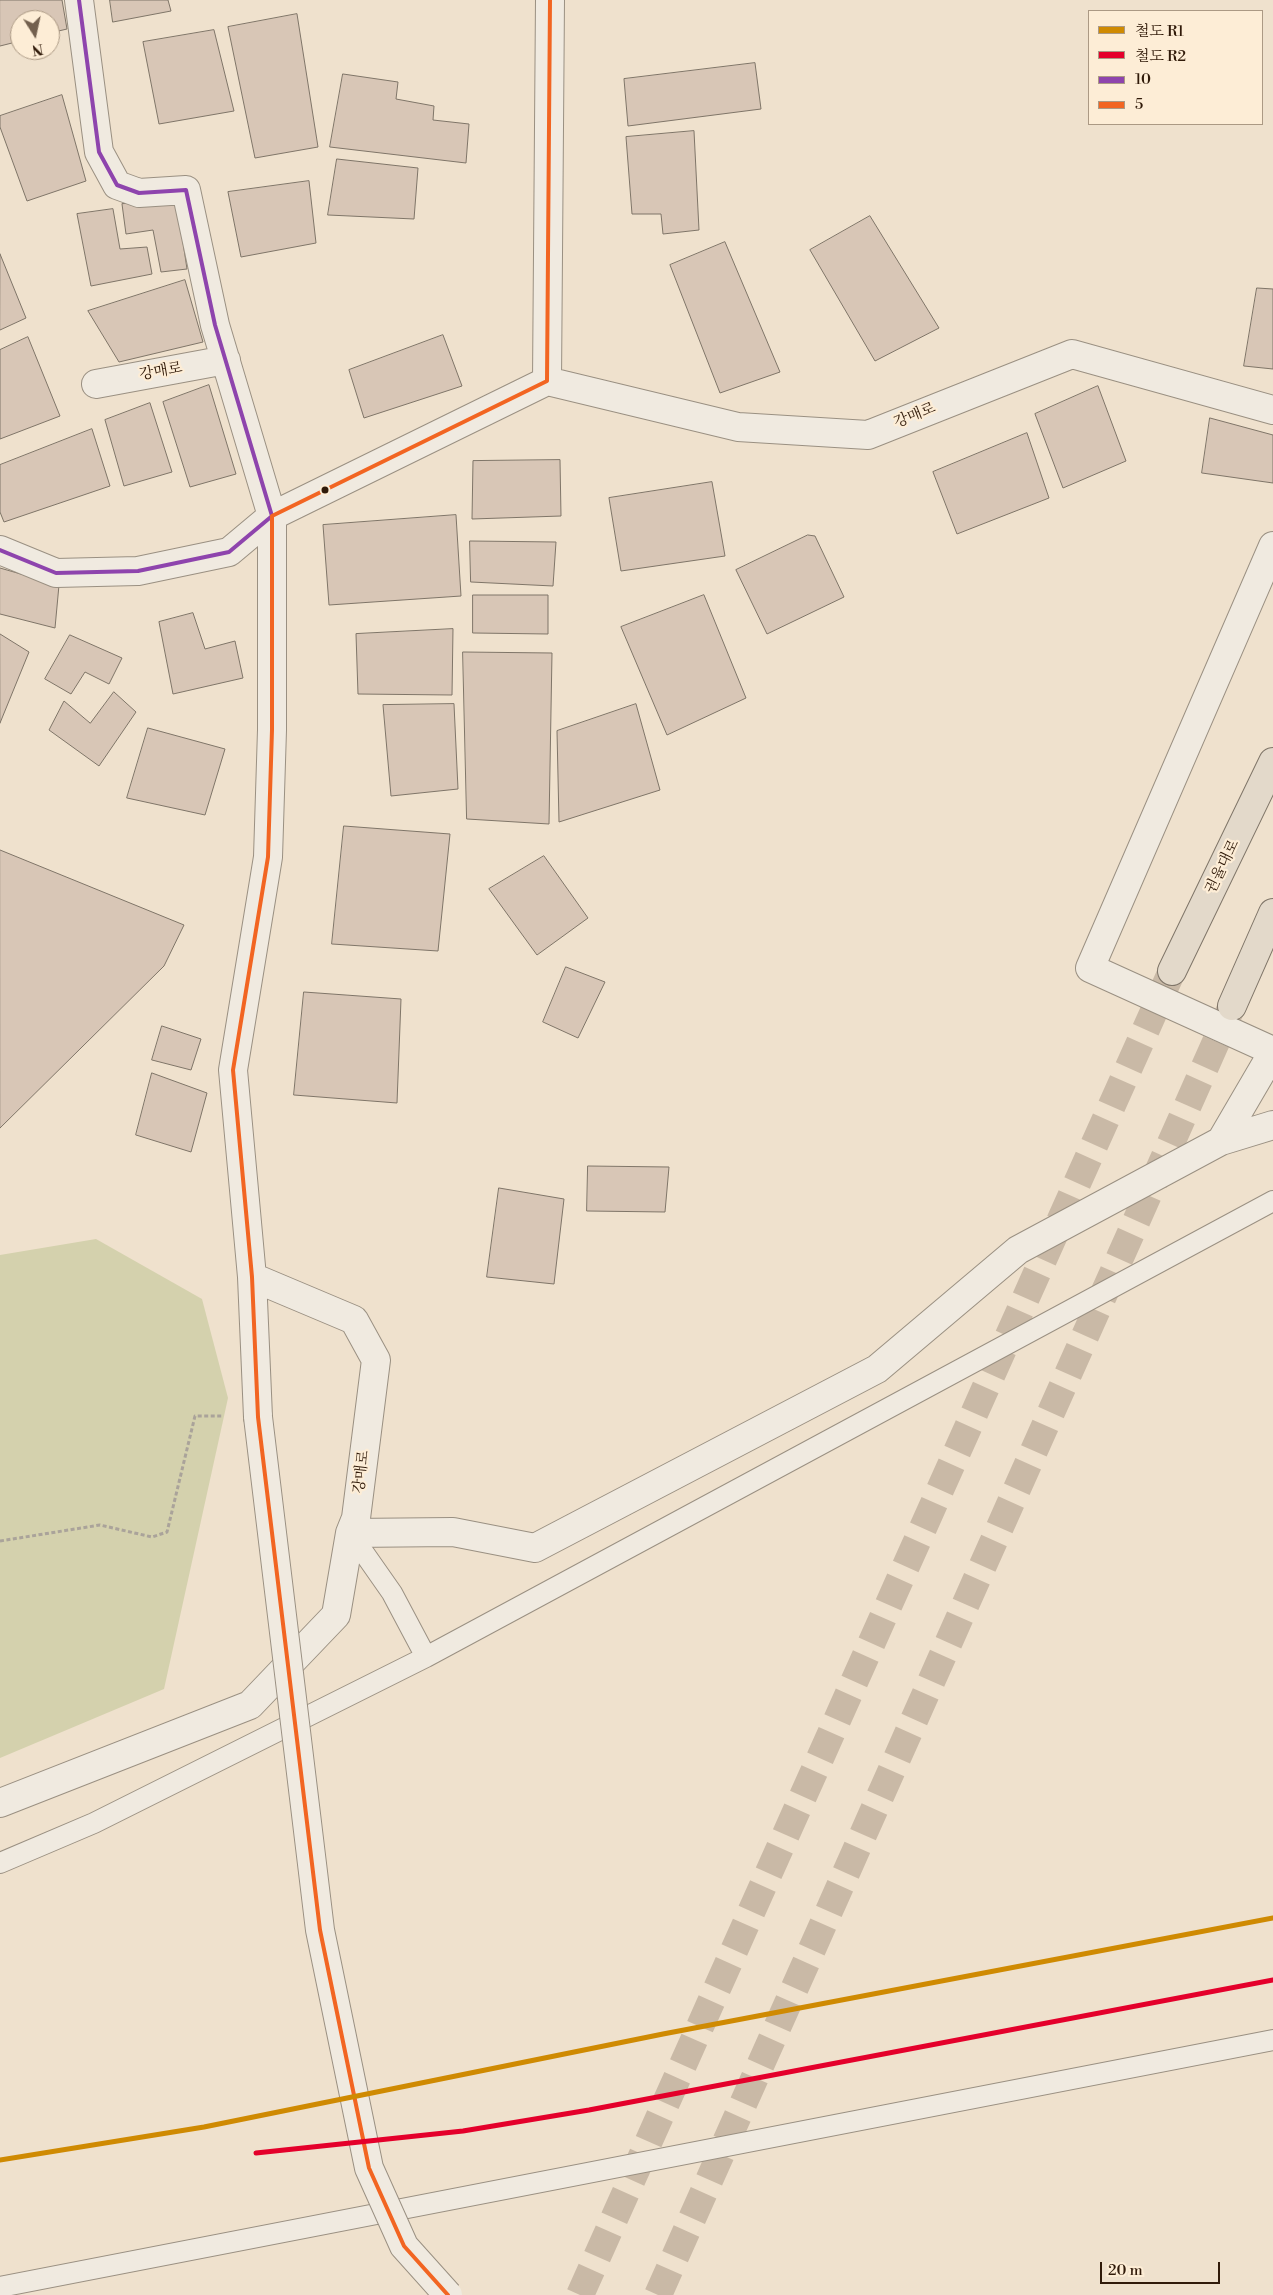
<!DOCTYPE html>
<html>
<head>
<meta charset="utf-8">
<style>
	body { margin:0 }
	#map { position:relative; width:1273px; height:2295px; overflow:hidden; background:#efe1cd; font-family:"Libre Bodoni","Noto Serif KR",serif }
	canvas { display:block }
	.legend { position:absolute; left:1088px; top:10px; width:175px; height:115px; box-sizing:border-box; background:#fdedd6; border:1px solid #ab9984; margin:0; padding:6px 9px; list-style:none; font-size:15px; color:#301a09 }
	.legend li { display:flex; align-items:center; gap:10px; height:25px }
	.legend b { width:25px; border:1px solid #ab9984 }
	.north { position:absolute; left:10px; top:10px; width:50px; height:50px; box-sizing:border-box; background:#fdedd6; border:1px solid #ab9984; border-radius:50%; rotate:170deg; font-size:14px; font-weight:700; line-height:20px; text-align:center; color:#301a09 }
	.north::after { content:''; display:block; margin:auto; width:18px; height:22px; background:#73604e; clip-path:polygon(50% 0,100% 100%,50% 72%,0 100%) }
	.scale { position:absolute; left:1100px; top:2262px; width:120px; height:22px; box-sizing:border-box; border:2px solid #301a09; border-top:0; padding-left:6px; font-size:15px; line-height:18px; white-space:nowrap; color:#301a09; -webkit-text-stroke:4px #fdedd6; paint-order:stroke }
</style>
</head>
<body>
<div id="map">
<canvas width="1273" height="2295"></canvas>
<ul class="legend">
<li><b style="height:6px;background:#cf8a02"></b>철도 R1</li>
<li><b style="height:6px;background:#e4002b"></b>철도 R2</li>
<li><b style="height:6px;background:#8e44ad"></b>10</li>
<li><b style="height:6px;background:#f26522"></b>5</li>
</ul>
<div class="north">N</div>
<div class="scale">20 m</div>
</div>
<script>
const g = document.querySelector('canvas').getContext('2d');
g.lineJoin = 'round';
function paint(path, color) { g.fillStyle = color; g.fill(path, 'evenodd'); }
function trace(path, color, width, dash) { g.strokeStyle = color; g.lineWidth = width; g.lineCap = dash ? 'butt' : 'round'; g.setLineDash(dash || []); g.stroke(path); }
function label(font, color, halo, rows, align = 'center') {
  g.font = font + ' "Libre Bodoni","Noto Serif KR",serif'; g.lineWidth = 4.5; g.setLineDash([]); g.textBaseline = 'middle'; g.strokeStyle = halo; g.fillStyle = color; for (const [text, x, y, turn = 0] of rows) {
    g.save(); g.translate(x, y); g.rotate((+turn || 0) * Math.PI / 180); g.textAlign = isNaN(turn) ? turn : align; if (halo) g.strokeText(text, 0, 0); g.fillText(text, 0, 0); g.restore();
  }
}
const green = new Path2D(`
	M 96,1239 L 202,1299 L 228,1398 L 164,1689 L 0,1758 L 0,1255 Z`);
const building = new Path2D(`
	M 0,0 L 62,0 L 67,29 L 50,33 L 50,20 L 20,20 L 20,41 L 0,46 Z
	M 110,0 L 168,0 L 171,11 L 113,22 Z
	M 297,14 L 318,147 L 255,158 L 228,27 Z
	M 214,30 L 234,111 L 159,124 L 143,42 Z
	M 755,63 L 761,109 L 628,126 L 624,79 Z
	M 343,74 L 398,82 L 396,99 L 434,106 L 433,120 L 469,124 L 466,163 L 330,147 Z
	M 62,95 L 86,181 L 27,201 L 0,127 L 0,116 Z
	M 694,131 L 699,230 L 663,234 L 661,214 L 632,214 L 626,137 Z
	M 337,159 L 418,168 L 414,219 L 328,215 Z
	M 309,181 L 316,243 L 241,257 L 228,192 Z
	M 177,202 L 187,269 L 161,272 L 153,230 L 126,234 L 122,204 Z
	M 113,209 L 120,249 L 147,247 L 152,274 L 91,286 L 77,214 Z
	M 870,216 L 939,328 L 875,361 L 810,250 Z
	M 725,242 L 780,372 L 720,393 L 670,265 Z
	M 0,254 L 26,318 L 0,330 Z
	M 185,280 L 203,342 L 119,362 L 88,311 Z
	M 1257,288 L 1273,289 L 1273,369 L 1244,366 Z
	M 443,335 L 462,386 L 364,418 L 349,370 Z
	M 28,337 L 60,416 L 0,439 L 0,350 Z
	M 209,385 L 236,474 L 190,487 L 163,402 Z
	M 1098,386 L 1126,461 L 1063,488 L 1035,414 Z
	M 150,403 L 172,472 L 124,486 L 105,420 Z
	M 1210,418 L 1273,435 L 1273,483 L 1202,473 Z
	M 92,429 L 110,486 L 4,522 L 0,512 L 0,465 Z
	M 1027,433 L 1049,498 L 957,534 L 933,472 Z
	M 560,460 L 561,516 L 472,519 L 473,461 Z
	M 712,482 L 725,556 L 621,571 L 609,498 Z
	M 456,515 L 461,596 L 329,605 L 323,525 Z
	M 808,535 L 815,536 L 844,597 L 767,634 L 736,570 Z
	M 470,541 L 556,542 L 553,586 L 471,582 Z
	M 0,568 L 59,585 L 55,628 L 0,614 Z
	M 473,595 L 548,595 L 548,634 L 473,633 Z
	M 704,595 L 746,698 L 667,735 L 621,627 Z
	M 193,613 L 205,649 L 235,641 L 243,678 L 173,694 L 159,622 Z
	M 453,629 L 452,695 L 358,694 L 356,634 Z
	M 0,634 L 29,652 L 0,723 Z
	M 70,635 L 122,658 L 109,684 L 85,672 L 71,694 L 45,679 Z
	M 463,652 L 552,653 L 549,824 L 467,819 Z
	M 114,692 L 136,712 L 99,766 L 49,730 L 64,701 L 90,723 Z
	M 454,704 L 458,789 L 391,796 L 383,705 Z
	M 636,704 L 660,790 L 559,822 L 557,731 Z
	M 148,728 L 225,749 L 205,815 L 127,798 Z
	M 344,826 L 450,834 L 438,951 L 332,944 Z
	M 0,850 L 184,925 L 164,966 L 0,1128 Z
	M 544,856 L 588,918 L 537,955 L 489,889 Z
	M 566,967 L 605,982 L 578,1038 L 543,1022 Z
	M 304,992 L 401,999 L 397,1103 L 294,1095 Z
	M 162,1026 L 201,1039 L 191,1070 L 152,1060 Z
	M 152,1073 L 207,1093 L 191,1152 L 136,1135 Z
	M 588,1166 L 669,1167 L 665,1212 L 587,1211 Z
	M 499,1188 L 564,1199 L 554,1284 L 487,1277 Z`);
const trunkTunnel = new Path2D(`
	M 580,2295 L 1172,971
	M 658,2295 L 1232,1006`);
const path = new Path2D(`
	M 0,1541 L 100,1525 L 152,1537 L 167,1532 L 195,1416 L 223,1416`);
const service = new Path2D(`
	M 350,1533 L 392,1593 L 426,1657
	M 0,1863 L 94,1823 L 426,1657 L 1273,1201
	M 0,2287 L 1273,2040`);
const minor = new Path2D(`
	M 547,381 L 738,427 L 868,435 L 1072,354 L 1273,410
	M 96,384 L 226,360
	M 1273,546 L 1090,968 L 1273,1051
	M 0,550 L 56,573 L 138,571 L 229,552 L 272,516 L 215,325 L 186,190 L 139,193 L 117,185 L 99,152 L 79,0
	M 1221,1141 L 1273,1052
	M 258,1417 L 252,1277 L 233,1070 L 268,857 L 272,730 L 272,516 L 547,381 L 550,0
	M 350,1533 L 453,1532 L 535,1548 L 877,1369 L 1018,1250 L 1221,1141 L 1273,1125
	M 0,1803 L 250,1705 L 336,1615 L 350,1533 L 356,1518 L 376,1360 L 354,1320 L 252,1277`);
const trunk = new Path2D(`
	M 1172,971 L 1273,762
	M 1232,1006 L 1273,913`);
const minorBridge = new Path2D(`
	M 258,1417 L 320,1930 L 369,2168 L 404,2246 L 448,2295`);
const bus1 = new Path2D(`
	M 0,550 L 56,573 L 138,571 L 229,552 L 272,516 L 215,325 L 186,190 L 139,193 L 117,185 L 99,152 L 79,0`);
const bus2 = new Path2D(`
	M 448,2295 L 404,2246 L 369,2168 L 320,1930 L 258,1417 L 252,1277 L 233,1070 L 268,857 L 272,730 L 272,516 L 547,381 L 550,0`);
const rail1 = new Path2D(`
	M 0,2160 L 204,2127 L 663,2034 L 1273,1918`);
const rail2 = new Path2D(`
	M 256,2153 L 463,2131 L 589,2110 L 1273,1980`);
const markers = [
	[325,490,4.5,"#301a09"]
];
const streetNames = [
	["강매로",161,372,-10],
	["강매로",915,416,-22],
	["권율대로",1223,867,-64],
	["강매로",362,1472,-83]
];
paint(green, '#d4d1ad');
paint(building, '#d8c6b6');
trace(building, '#7f7568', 1);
trace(trunkTunnel, '#c9b9a6', 28, [28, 14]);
trace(service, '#9a9082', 22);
trace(minor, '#9a9082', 30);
trace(trunk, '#7f7568', 30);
trace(path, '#aaa39a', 3, [4, 2.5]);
trace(service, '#f0eae0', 20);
trace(minor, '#f0eae0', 28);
trace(trunk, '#e3d9ca', 28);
trace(minorBridge, '#9a9082', 30, []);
trace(minorBridge, '#f0eae0', 28);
trace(bus1, '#8e44ad', 4);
trace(bus2, '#f26522', 4);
trace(rail1, '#cf8a02', 5);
trace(rail2, '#e4002b', 5);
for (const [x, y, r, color] of markers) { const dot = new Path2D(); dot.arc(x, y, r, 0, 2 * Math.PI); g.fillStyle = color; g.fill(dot); trace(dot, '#fdedd6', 2); }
label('15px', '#301a09', '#fdedd6', streetNames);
</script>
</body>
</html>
